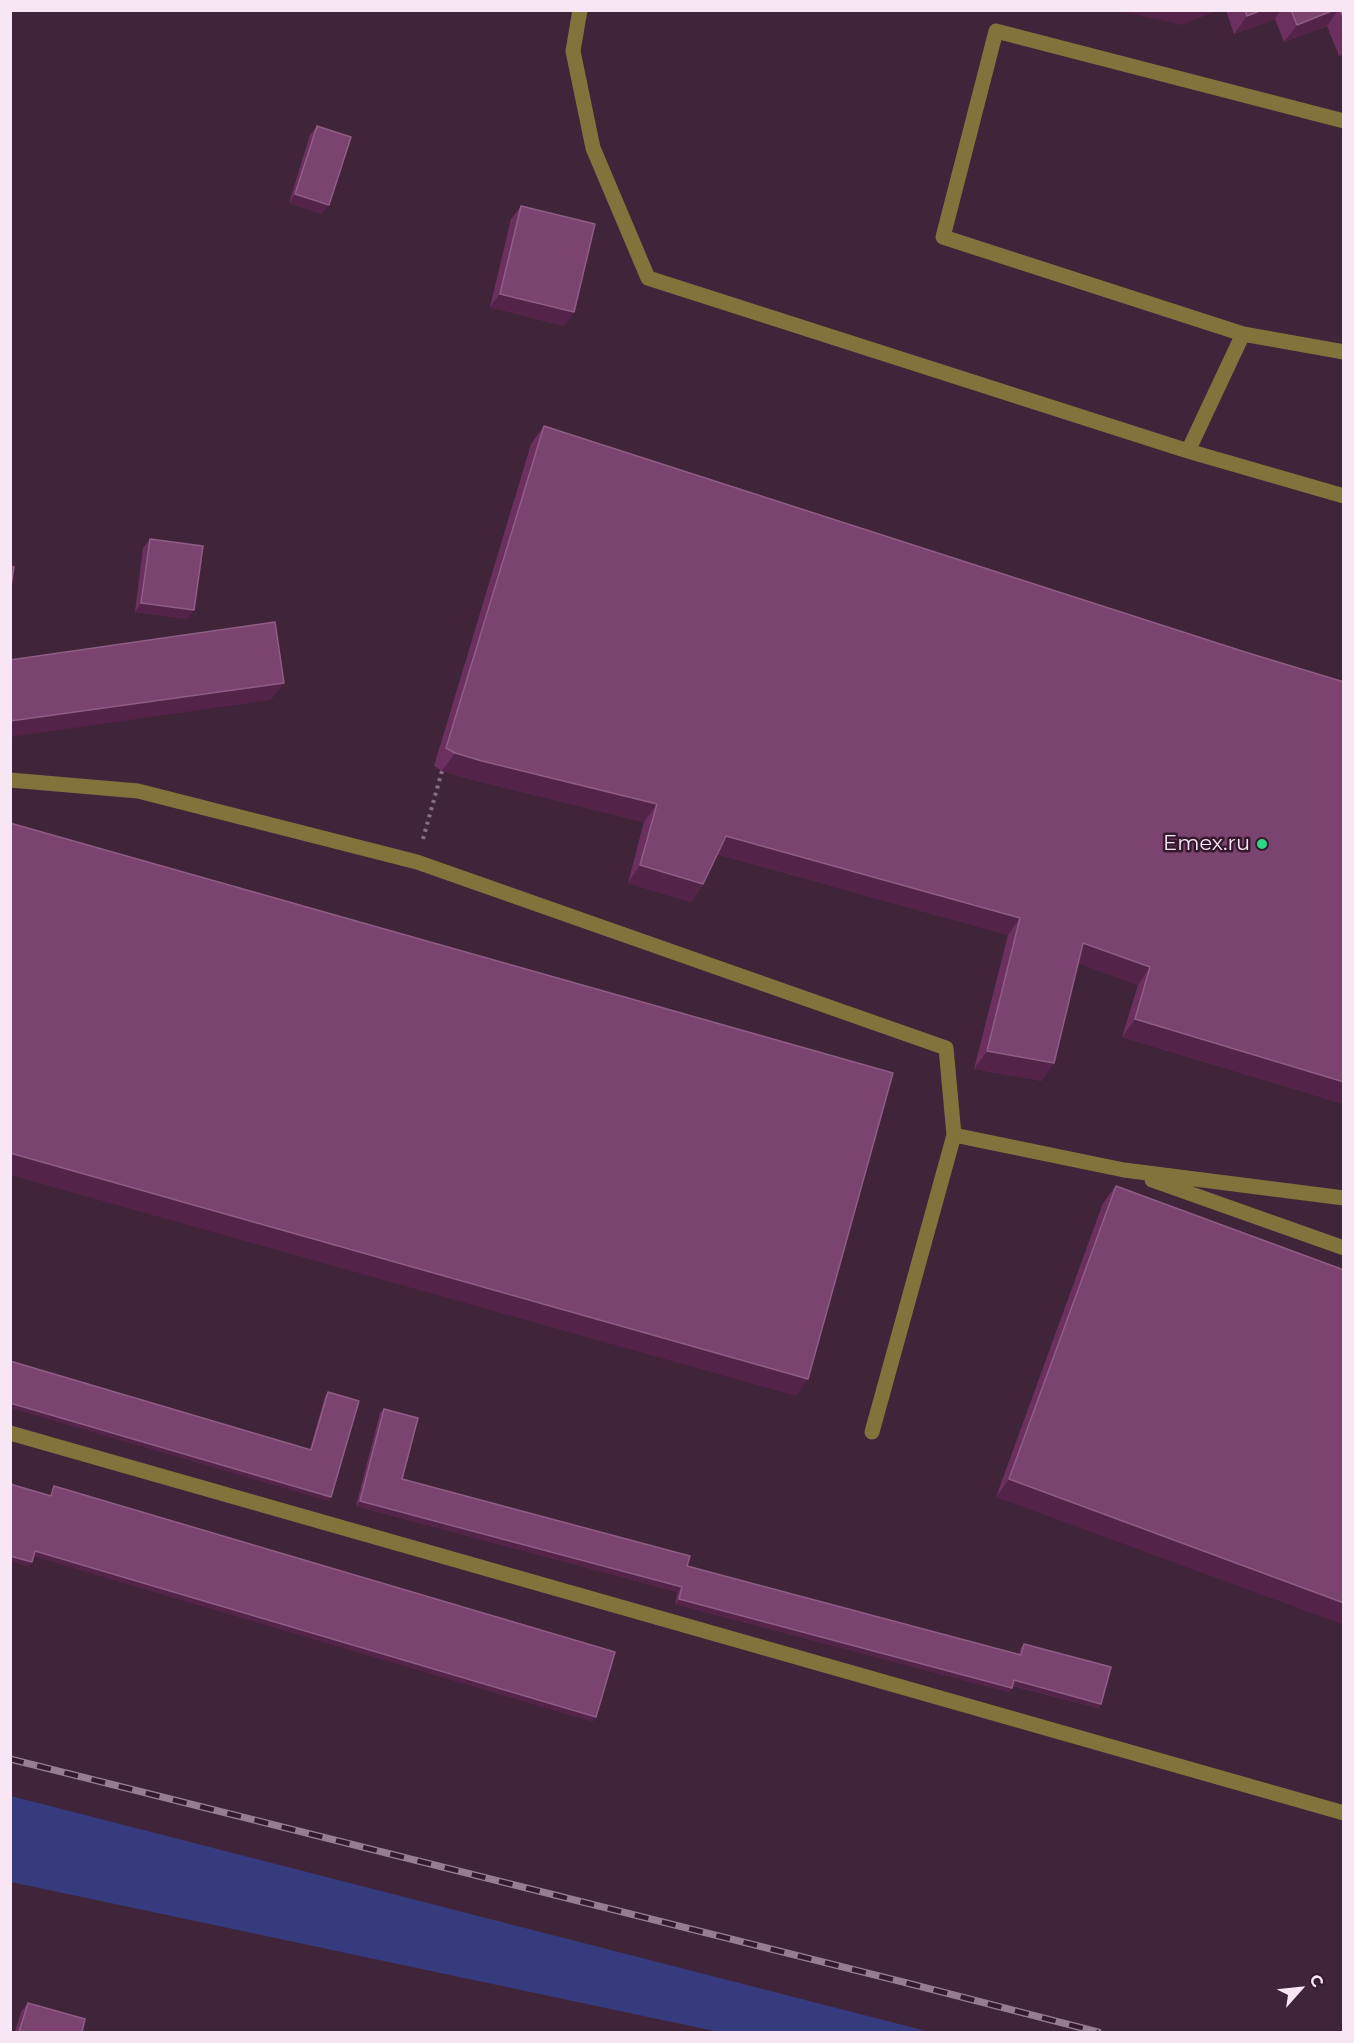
<!DOCTYPE html>
<html>
<head>
<meta charset="utf-8">
<style>
	body { margin:0 }
	#map { position:relative; width:1354px; height:2043px; overflow:hidden; background:#40243a; font-family:Montserrat,sans-serif }
	canvas { display:block }
	.frame { position:absolute; inset:0; border:12px solid #f9e6f4; pointer-events:none }
	.north { position:absolute; left:1270px; top:1959px; width:60px; height:60px; -webkit-text-stroke:4px #351a2f; paint-order:stroke; rotate:63deg; font-size:16px; font-weight:700; line-height:24px; text-align:center; color:#f9e6f4 }
	.north::after { content:''; display:block; margin:auto; width:21px; height:27px; background:#f9e6f4; clip-path:polygon(50% 0,100% 100%,50% 72%,0 100%) }
</style>
</head>
<body>
<div id="map">
<canvas width="1354" height="2043"></canvas>
<div class="frame"></div>
<div class="north">С</div>
</div>
<script>
const g = document.querySelector('canvas').getContext('2d');
g.lineJoin = 'round';
function paint(path, color) { g.fillStyle = color; g.fill(path, 'evenodd'); }
function trace(path, color, width, dash) { g.strokeStyle = color; g.lineWidth = width; g.lineCap = dash ? 'butt' : 'round'; g.setLineDash(dash || []); g.stroke(path); }
function label(font, color, halo, rows, align = 'center') {
  g.font = font + ' Montserrat,sans-serif'; g.lineWidth = 5; g.setLineDash([]); g.textBaseline = 'middle'; g.strokeStyle = halo; g.fillStyle = color; for (const [text, x, y, turn = 0] of rows) {
    g.save(); g.translate(x, y); g.rotate((+turn || 0) * Math.PI / 180); g.textAlign = isNaN(turn) ? turn : align; if (halo) g.strokeText(text, 0, 0); g.fillText(text, 0, 0); g.restore();
  }
}
const green = new Path2D(`
	M 11,1796 L 930,2032 L 719,2032 L 11,1882 Z`);
const path = new Path2D(`
	M 423,839 L 442,771`);
const minor = new Path2D(`
	M 580,10 L 573,51 L 593,148 L 648,278 L 1188,451 L 1344,496
	M 1243,334 L 1344,352
	M 1188,451 L 1243,334 L 943,237 L 996,31 L 1344,121
	M 10,780 L 138,791 L 417,862 L 946,1048 L 954,1135 L 872,1432
	M 954,1135 L 1124,1170 L 1344,1198
	M 1152,1180 L 1344,1248
	M 10,1433 L 1344,1813`);
const rail = new Path2D(`
	M 10,1759 L 907,1983 L 1098,2032`);
const wall = new Path2D(`
	M 1226,10 L 1344,10 L 1344,54 L 1339,56 L 1327,26 L 1284,42 L 1275,19 L 1234,34 Z
	M 317,126 L 322,214 L 289,203 L 310,135 Z
	M 521,206 L 564,326 L 490,307 L 511,219 Z
	M 544,426 L 1245,652 L 1344,682 L 1344,1104 L 1122,1037 L 1138,985 L 1078,963 L 1042,1081 L 974,1069 L 1008,935 L 717,854 L 703,884 L 691,902 L 628,883 L 644,822 L 469,779 L 442,771 L 434,766 L 531,444 Z
	M 150,539 L 188,619 L 135,612 L 143,548 Z
	M 1116,1186 L 1344,1270 L 996,1497 L 1103,1203 Z
	M 328,1392 L 331,1497 L 328,1501 L 310,1449 L 325,1396 Z
	M 384,1409 L 402,1479 L 687,1566 L 1019,1655 L 1020,1649 L 1024,1644 L 1101,1704 L 1098,1708 L 1013,1686 L 1009,1692 L 675,1604 L 678,1592 L 356,1506 L 380,1413 Z
	M 28,2003 L 82,2032 L 15,2032 L 21,2012 Z`);
const shadedWall = new Path2D(`
	M 1115,10 L 1219,10 L 1182,25 Z
	M 1262,10 L 1281,10 L 1275,19 L 1234,34 L 1247,16 Z
	M 1334,10 L 1338,10 L 1327,26 L 1284,42 L 1297,25 Z
	M 295,194 L 329,205 L 322,214 L 289,203 Z
	M 500,294 L 574,312 L 564,326 L 490,307 Z
	M 141,603 L 194,610 L 188,619 L 135,612 Z
	M 284,683 L 271,700 L 10,737 L 10,721 Z
	M 455,753 L 657,804 L 644,822 L 469,779 L 442,771 Z
	M 726,836 L 1020,918 L 1008,935 L 714,853 Z
	M 640,865 L 703,884 L 691,902 L 628,883 Z
	M 1083,943 L 1150,967 L 1138,985 L 1071,961 Z
	M 1135,1019 L 1344,1082 L 1344,1104 L 1122,1037 Z
	M 987,1051 L 1054,1063 L 1042,1081 L 974,1069 Z
	M 10,1153 L 808,1379 L 796,1396 L 10,1175 Z
	M 10,1403 L 331,1497 L 328,1501 L 10,1408 Z
	M 1009,1479 L 1344,1603 L 1344,1625 L 996,1497 Z
	M 360,1501 L 682,1587 L 678,1592 L 356,1506 Z
	M 35,1551 L 596,1717 L 593,1722 L 32,1556 Z
	M 10,1556 L 32,1562 L 29,1567 L 10,1561 Z
	M 679,1599 L 1012,1688 L 1009,1692 L 675,1604 Z
	M 1014,1680 L 1101,1704 L 1098,1708 L 1011,1685 Z`);
const building = new Path2D(`
	M 1245,10 L 1262,10 L 1247,16 Z
	M 1291,10 L 1334,10 L 1297,25 Z
	M 1340,10 L 1344,10 L 1344,19 Z
	M 317,126 L 351,137 L 329,205 L 295,194 Z
	M 521,206 L 595,224 L 574,312 L 500,294 Z
	M 544,426 L 1245,652 L 1344,682 L 1344,1082 L 1135,1019 L 1150,967 L 1083,943 L 1054,1063 L 987,1051 L 1020,918 L 726,836 L 703,884 L 640,865 L 657,804 L 482,761 L 455,753 L 446,748 Z
	M 150,539 L 203,546 L 194,610 L 141,603 Z
	M 10,566 L 14,567 L 10,593 Z
	M 275,622 L 284,683 L 10,721 L 10,660 Z
	M 10,823 L 893,1073 L 808,1379 L 10,1153 Z
	M 1116,1186 L 1344,1270 L 1344,1603 L 1009,1479 Z
	M 10,1361 L 311,1450 L 328,1392 L 359,1401 L 331,1497 L 10,1403 Z
	M 384,1409 L 418,1418 L 402,1479 L 690,1556 L 687,1566 L 1021,1655 L 1024,1644 L 1111,1667 L 1101,1704 L 1014,1680 L 1012,1688 L 679,1599 L 682,1587 L 360,1501 Z
	M 10,1484 L 51,1496 L 54,1486 L 615,1652 L 596,1717 L 35,1551 L 32,1562 L 10,1556 Z
	M 28,2003 L 85,2019 L 82,2032 L 19,2032 Z`);
const markers = [
	[1262,844,6,"#2cd884"]
];
const poiNames = [
	["Emex.ru",1250,844]
];
paint(green, '#353b7c');
trace(path, '#887083', 4, [3, 4.5]);
trace(minor, '#81733b', 15);
trace(rail, '#967e90', 7);
trace(rail, '#351a2f', 4.5, [14]);
paint(wall, '#6c3060');
paint(shadedWall, '#54234a');
paint(building, '#7b4370');
trace(building, '#8f5d85', 1.5);
for (const [x, y, r, color] of markers) { const dot = new Path2D(); dot.arc(x, y, r, 0, 2 * Math.PI); g.fillStyle = color; g.fill(dot); trace(dot, '#351a2f', 2); }
label('21px', '#f9e6f4', '#351a2f', poiNames, 'right');
</script>
</body>
</html>
